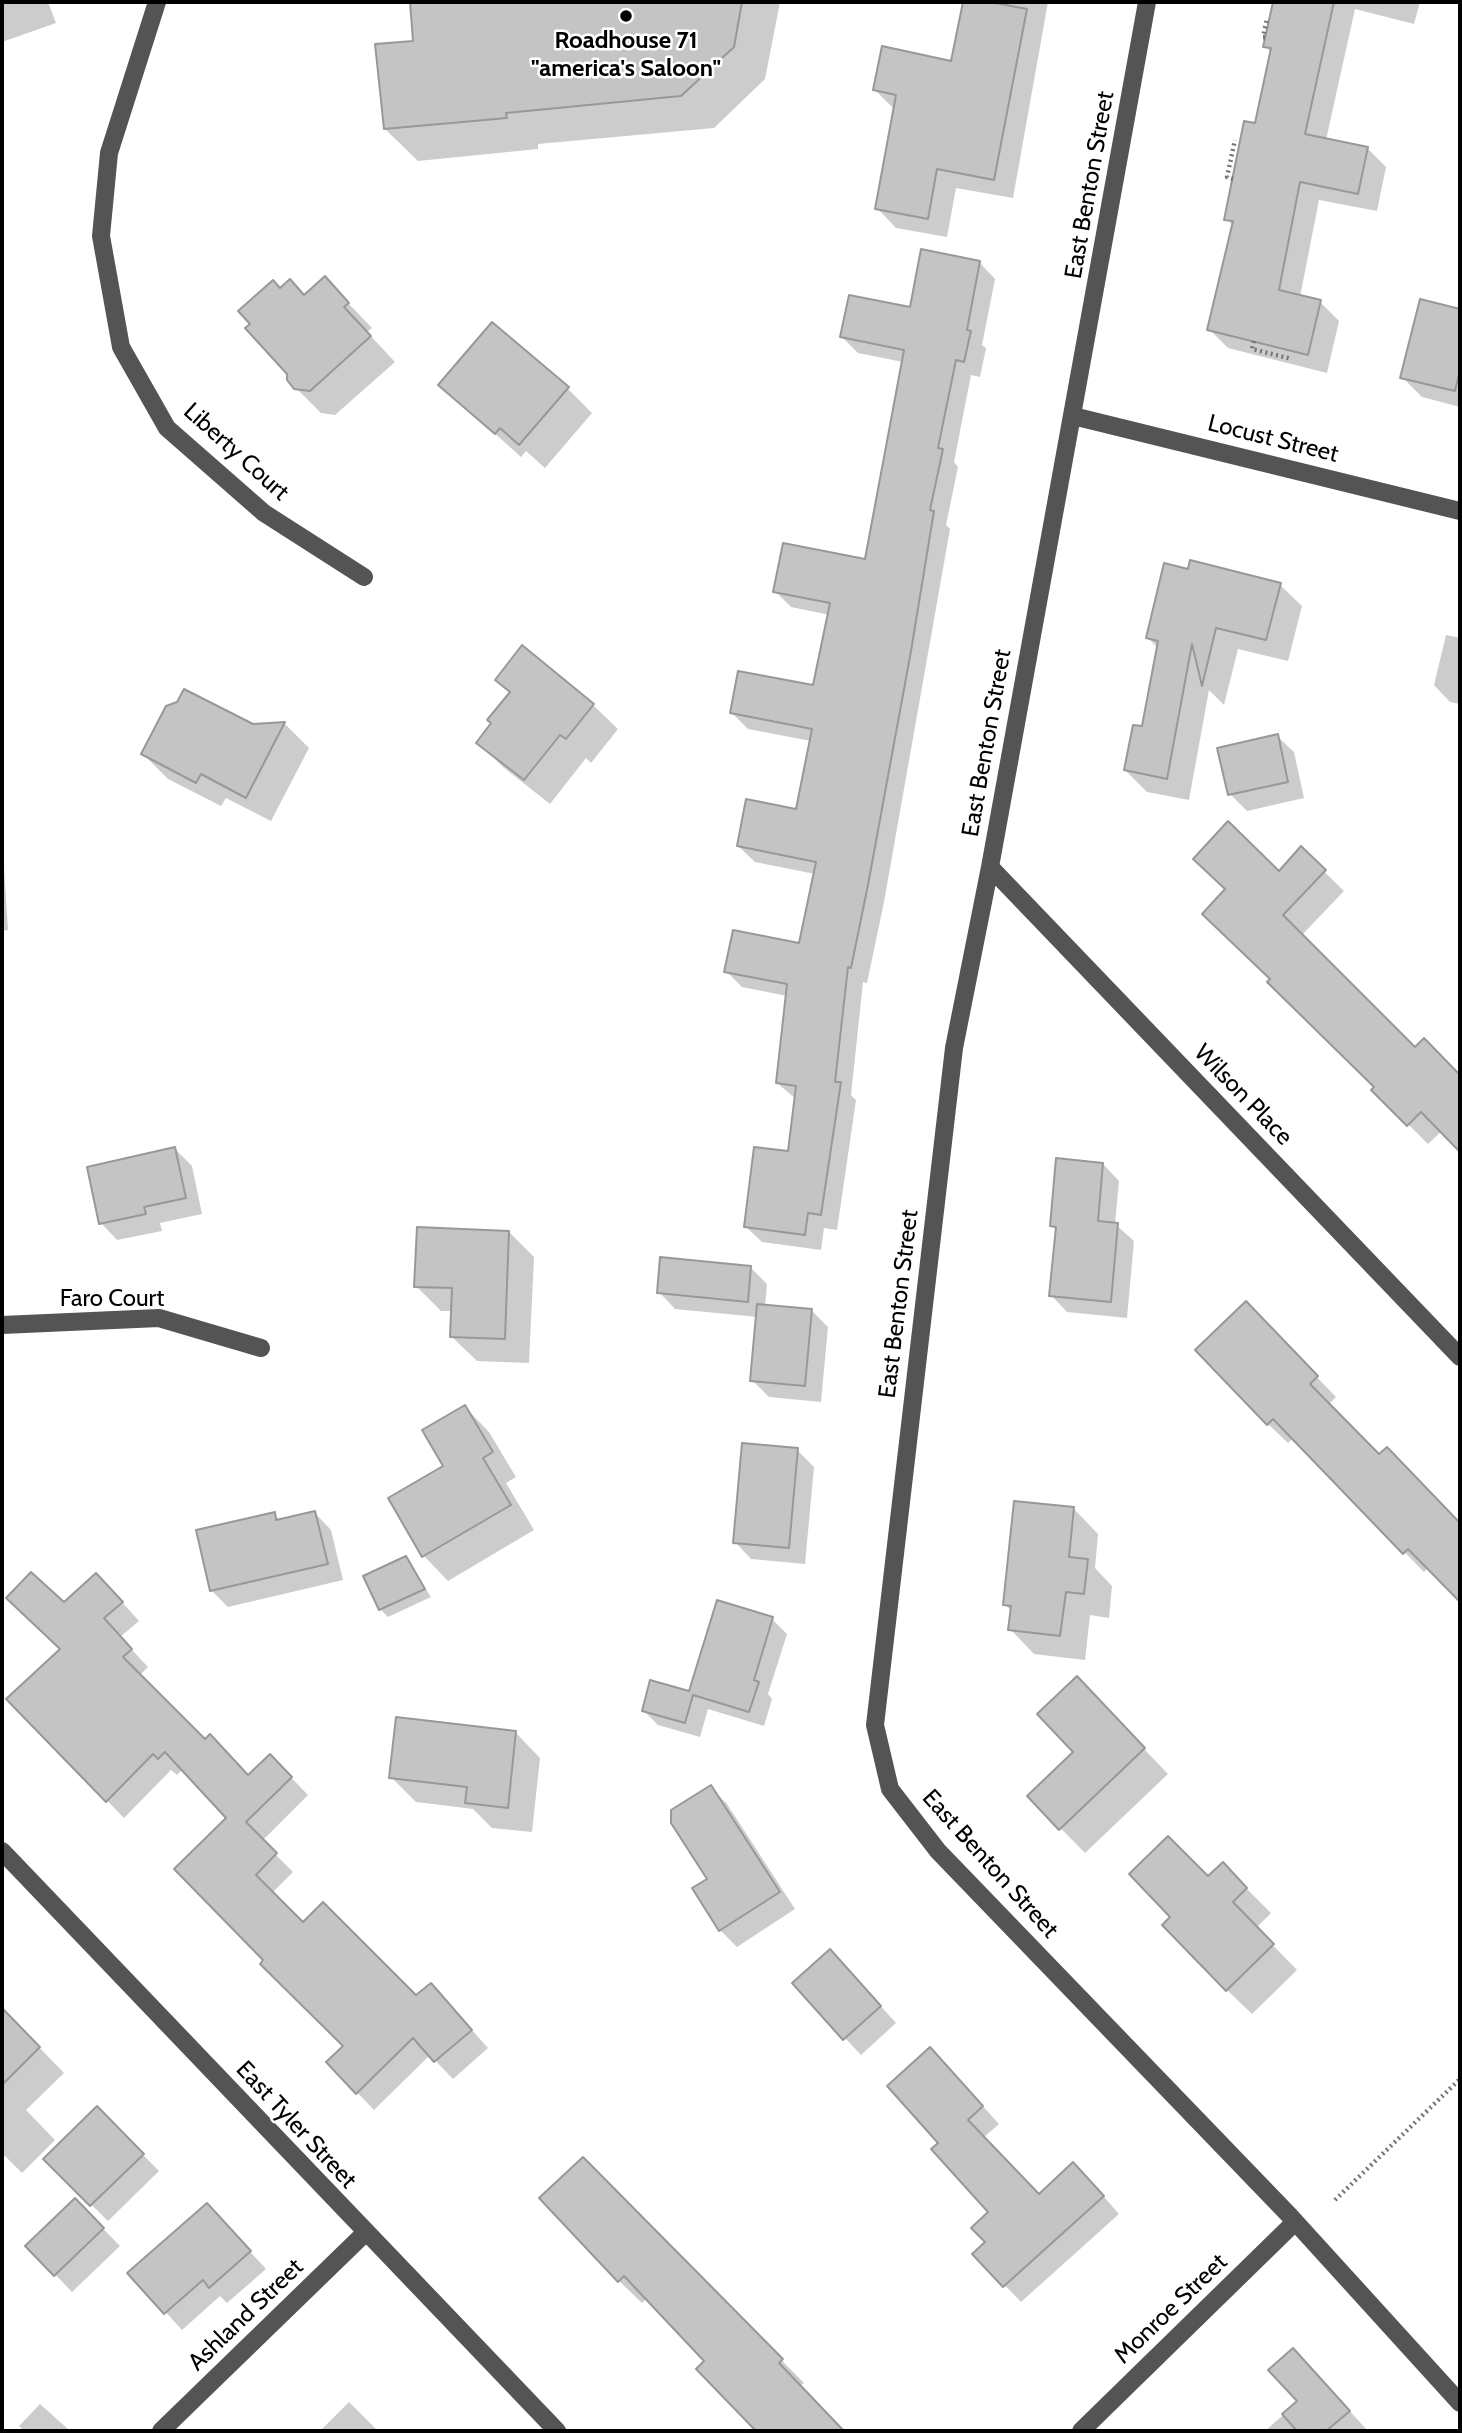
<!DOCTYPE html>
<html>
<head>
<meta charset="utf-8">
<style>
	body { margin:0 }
	#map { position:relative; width:1462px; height:2433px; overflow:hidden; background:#fff; font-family:Cabin,sans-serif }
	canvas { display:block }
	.frame { position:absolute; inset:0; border:4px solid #000; pointer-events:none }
</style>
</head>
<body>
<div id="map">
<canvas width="1462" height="2433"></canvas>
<div class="frame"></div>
</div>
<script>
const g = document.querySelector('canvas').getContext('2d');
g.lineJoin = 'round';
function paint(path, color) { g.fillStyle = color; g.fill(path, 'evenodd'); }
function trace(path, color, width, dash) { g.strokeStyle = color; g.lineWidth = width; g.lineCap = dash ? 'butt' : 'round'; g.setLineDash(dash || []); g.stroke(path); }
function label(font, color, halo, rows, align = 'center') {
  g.font = font + ' Cabin,sans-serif'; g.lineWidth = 5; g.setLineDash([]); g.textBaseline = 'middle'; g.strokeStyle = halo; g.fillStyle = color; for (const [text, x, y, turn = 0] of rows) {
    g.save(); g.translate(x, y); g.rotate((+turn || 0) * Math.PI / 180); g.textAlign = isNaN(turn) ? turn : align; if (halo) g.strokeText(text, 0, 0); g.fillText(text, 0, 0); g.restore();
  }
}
const shadow = new Path2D(`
	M 2,2 L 48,2 L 56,23 L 2,42 Z
	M 411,2 L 780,2 L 765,79 L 714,128 L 538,144 L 538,149 L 418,161 L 385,129 L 415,42 Z
	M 965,2 L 1048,2 L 1013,198 L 956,188 L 947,237 L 896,228 L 877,208 L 894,109 L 875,90 L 953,63 Z
	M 1275,2 L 1420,2 L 1414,24 L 1355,9 L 1326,140 L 1367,148 L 1386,167 L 1377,211 L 1319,200 L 1300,297 L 1320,302 L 1339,321 L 1327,373 L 1228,348 L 1209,329 L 1234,226 L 1226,219 L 1256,125 L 1272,53 L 1265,46 Z
	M 979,262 L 995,279 L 982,345 L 986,348 L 980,377 L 971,375 L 954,462 L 958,467 L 946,525 L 950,529 L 884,902 L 867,983 L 863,982 L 851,1095 L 856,1100 L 837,1230 L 824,1228 L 821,1250 L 762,1242 L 745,1226 L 790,1153 L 796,1099 L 777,1083 L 787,996 L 742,987 L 726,971 L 800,945 L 815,874 L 755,862 L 738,846 L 797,811 L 811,741 L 748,729 L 731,712 L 814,687 L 830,615 L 791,607 L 775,591 L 867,561 L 903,362 L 858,353 L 842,337 L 912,309 Z
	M 325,279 L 372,328 L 367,332 L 395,362 L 335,415 L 321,413 L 296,388 L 281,290 L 305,296 Z
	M 1421,301 L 1460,311 L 1460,407 L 1422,397 L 1402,377 Z
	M 441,385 L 567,388 L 592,413 L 545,468 L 526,451 L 521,457 Z
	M 1280,585 L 1302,606 L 1288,661 L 1238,649 L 1224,705 L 1209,690 L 1189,800 L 1147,792 L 1125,770 L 1143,728 L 1158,648 L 1148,638 Z
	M 1446,635 L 1460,638 L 1460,704 L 1450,702 L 1434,685 Z
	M 593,705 L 618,729 L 591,763 L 586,758 L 550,804 L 503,767 L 478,742 Z
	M 284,723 L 309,748 L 271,821 L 226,798 L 221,806 L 168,779 L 143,754 L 252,726 Z
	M 1277,736 L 1294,752 L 1304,798 L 1247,811 L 1230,794 Z
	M 2,836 L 8,930 L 2,931 Z
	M 1301,849 L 1344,891 L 1301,936 L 1415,1049 L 1424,1041 L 1460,1077 L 1460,1150 L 1442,1131 L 1428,1144 L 1374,1090 L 1376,1087 L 1270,982 L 1279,873 Z
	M 175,1149 L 192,1166 L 202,1214 L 160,1223 L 162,1231 L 117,1240 L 101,1223 Z
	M 1103,1164 L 1119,1181 L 1115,1224 L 1134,1241 L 1127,1318 L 1067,1312 L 1051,1295 L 1057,1231 L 1051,1225 Z
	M 509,1232 L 534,1257 L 529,1363 L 477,1361 L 452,1337 L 453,1311 L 441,1311 L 416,1286 Z
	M 750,1267 L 767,1284 L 765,1306 L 812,1311 L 828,1327 L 821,1402 L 769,1397 L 752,1380 L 758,1317 L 675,1309 L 659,1292 Z
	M 1265,1323 L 1336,1397 L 1329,1404 L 1379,1457 L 1407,1468 L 1460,1524 L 1460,1600 L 1429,1567 L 1424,1572 L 1293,1438 L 1288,1443 L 1268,1424 Z
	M 465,1407 L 489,1432 L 516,1477 L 506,1483 L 534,1530 L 448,1581 L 424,1556 L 445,1466 Z
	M 797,1450 L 814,1467 L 805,1564 L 751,1559 L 735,1542 Z
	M 1074,1509 L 1098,1534 L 1095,1568 L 1112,1586 L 1109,1618 L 1090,1615 L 1085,1660 L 1034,1654 L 1010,1629 L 1012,1612 L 1005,1604 Z
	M 315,1513 L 331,1530 L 343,1580 L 228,1607 L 211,1590 L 274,1514 L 281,1521 Z
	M 406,1558 L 431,1597 L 388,1617 L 380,1609 Z
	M 113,1592 L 139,1621 L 120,1637 L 148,1667 L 139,1676 L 205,1741 L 248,1777 L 270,1756 L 308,1795 L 262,1841 L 293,1872 L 272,1893 L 303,1924 L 416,1998 L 448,2003 L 488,2048 L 453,2079 L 430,2055 L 374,2110 L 328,2062 L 345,2046 L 266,1960 L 229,1818 L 183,1769 L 177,1775 L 171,1770 L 124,1818 L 8,1699 L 62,1650 L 64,1604 Z
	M 772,1619 L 787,1634 L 768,1694 L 772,1699 L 764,1726 L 708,1709 L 700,1737 L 658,1725 L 643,1710 L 691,1693 Z
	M 1101,1704 L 1168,1774 L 1085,1853 L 1029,1796 L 1076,1752 Z
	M 516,1733 L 540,1758 L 532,1832 L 492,1828 L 473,1809 L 416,1802 L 391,1777 Z
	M 711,1788 L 727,1804 L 795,1909 L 737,1947 L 720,1930 L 709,1879 Z
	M 1223,1865 L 1271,1913 L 1256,1928 L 1297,1970 L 1252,2014 L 1227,1990 L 1208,1879 Z
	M 846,1968 L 896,2023 L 861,2055 L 794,1983 Z
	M 2,2009 L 64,2073 L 26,2110 L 55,2140 L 22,2173 L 2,2153 Z
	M 947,2066 L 999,2124 L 983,2138 L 1039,2196 L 1090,2181 L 1119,2214 L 1021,2302 L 975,2254 L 987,2243 L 991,2212 L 940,2143 Z
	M 97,2108 L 159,2171 L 108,2221 L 45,2159 Z
	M 583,2159 L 804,2383 L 800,2386 L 843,2431 L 758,2431 L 698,2369 L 707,2361 L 647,2298 L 642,2303 L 619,2281 Z
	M 75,2200 L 120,2246 L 72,2292 L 28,2246 Z
	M 223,2222 L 266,2269 L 227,2303 L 220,2296 L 182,2330 L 130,2273 Z
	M 1314,2372 L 1368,2431 L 1265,2431 L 1299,2401 Z
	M 349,2402 L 378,2431 L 320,2431 Z
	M 40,2404 L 69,2430 L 70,2431 L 24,2431 L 19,2426 Z`);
const building = new Path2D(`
	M 410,2 L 742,2 L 734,47 L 681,96 L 506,113 L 507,118 L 384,129 L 375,44 L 413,41 Z
	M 963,2 L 990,2 L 1027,9 L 994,180 L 937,169 L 928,219 L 875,209 L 896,95 L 873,90 L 882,46 L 951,61 Z
	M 1273,2 L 1334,2 L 1305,134 L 1368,147 L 1358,194 L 1300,182 L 1279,290 L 1321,300 L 1308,355 L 1207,330 L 1233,221 L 1224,220 L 1244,121 L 1255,123 L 1271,48 L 1263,47 Z
	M 921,249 L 980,261 L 967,330 L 971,331 L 964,362 L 956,360 L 938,448 L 943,449 L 930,510 L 934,511 L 911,651 L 868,885 L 851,968 L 848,967 L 835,1082 L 841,1082 L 821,1215 L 808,1213 L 805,1235 L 744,1227 L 754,1147 L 788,1151 L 796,1086 L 776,1083 L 787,984 L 724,972 L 733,930 L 799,943 L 816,862 L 737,846 L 746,799 L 796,809 L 812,729 L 730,713 L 738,671 L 813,685 L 830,603 L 773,592 L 783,543 L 865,559 L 904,350 L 840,337 L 849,295 L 910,307 Z
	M 325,276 L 349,303 L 344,307 L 371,336 L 310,391 L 294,389 L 287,380 L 287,374 L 245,328 L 250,324 L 238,311 L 273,280 L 280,288 L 290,279 L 304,295 Z
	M 1420,299 L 1460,309 L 1460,370 L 1455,391 L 1400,378 Z
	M 492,322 L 569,387 L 519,445 L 500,428 L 495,434 L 438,385 Z
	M 1190,560 L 1281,583 L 1266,640 L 1216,628 L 1202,686 L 1192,644 L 1167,779 L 1124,770 L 1133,725 L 1142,726 L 1158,641 L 1146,638 L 1164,563 L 1188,569 Z
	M 522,645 L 594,704 L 566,739 L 560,735 L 524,780 L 476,743 L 491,723 L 487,720 L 510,692 L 495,680 Z
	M 184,689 L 253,724 L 285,722 L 246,798 L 201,774 L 196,783 L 141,754 L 166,706 L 177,702 Z
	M 1278,734 L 1288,782 L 1228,795 L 1217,748 Z
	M 1228,821 L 1279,871 L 1301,846 L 1326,870 L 1283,915 L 1415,1047 L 1424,1038 L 1460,1075 L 1460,1152 L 1421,1112 L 1407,1126 L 1371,1090 L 1374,1087 L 1267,982 L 1270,979 L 1202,914 L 1225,889 L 1193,859 Z
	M 175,1147 L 186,1198 L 144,1207 L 146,1214 L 99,1224 L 87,1167 Z
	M 1056,1158 L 1103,1163 L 1098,1221 L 1118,1223 L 1111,1302 L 1049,1296 L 1056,1227 L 1050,1226 Z
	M 417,1227 L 509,1231 L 505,1339 L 450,1337 L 452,1288 L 414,1287 Z
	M 660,1257 L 751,1266 L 748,1302 L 657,1293 Z
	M 1246,1301 L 1318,1376 L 1310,1384 L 1379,1454 L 1387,1447 L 1460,1523 L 1460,1602 L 1408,1549 L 1403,1554 L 1273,1419 L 1267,1425 L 1195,1350 Z
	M 757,1304 L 812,1309 L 805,1386 L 750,1381 Z
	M 465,1405 L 493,1452 L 483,1458 L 511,1505 L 422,1557 L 388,1498 L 443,1466 L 422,1430 Z
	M 742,1443 L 798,1448 L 789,1548 L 733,1543 Z
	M 1014,1501 L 1074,1507 L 1069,1557 L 1088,1559 L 1084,1594 L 1066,1592 L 1060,1636 L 1008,1630 L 1011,1606 L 1003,1605 Z
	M 315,1511 L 328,1564 L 210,1591 L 196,1530 L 275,1512 L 276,1520 Z
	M 406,1556 L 425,1589 L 379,1610 L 363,1576 Z
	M 31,1572 L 64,1602 L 96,1573 L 123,1602 L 104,1618 L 132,1649 L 123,1657 L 205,1739 L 210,1734 L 248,1775 L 270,1754 L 292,1777 L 246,1822 L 277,1853 L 256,1875 L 303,1922 L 323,1902 L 416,1995 L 431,1983 L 472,2030 L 434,2062 L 413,2038 L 356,2094 L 326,2062 L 343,2046 L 260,1964 L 263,1960 L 174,1869 L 226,1818 L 165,1752 L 158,1759 L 153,1754 L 106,1802 L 6,1699 L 60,1649 L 6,1598 Z
	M 717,1600 L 773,1617 L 754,1680 L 759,1682 L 749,1712 L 693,1695 L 685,1723 L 642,1711 L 650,1680 L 689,1691 Z
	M 1077,1676 L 1145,1748 L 1059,1830 L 1027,1796 L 1073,1752 L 1037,1714 Z
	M 396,1717 L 516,1731 L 508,1808 L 465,1803 L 467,1787 L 389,1778 Z
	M 711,1785 L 780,1892 L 719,1931 L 692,1888 L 707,1879 L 671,1823 L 671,1810 Z
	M 1168,1836 L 1208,1876 L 1223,1862 L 1247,1888 L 1233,1902 L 1274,1944 L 1226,1991 L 1162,1925 L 1170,1917 L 1129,1874 Z
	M 830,1949 L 881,2006 L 843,2040 L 792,1983 Z
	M 2,2008 L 40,2047 L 2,2085 Z
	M 930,2047 L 983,2106 L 968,2120 L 1039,2194 L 1073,2162 L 1104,2196 L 1003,2287 L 972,2254 L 985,2242 L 971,2228 L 988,2212 L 931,2149 L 938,2143 L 887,2086 Z
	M 97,2106 L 144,2154 L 90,2206 L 43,2159 Z
	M 583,2157 L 783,2359 L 779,2363 L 844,2431 L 756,2431 L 696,2369 L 704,2361 L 624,2276 L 618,2282 L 539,2198 Z
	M 75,2198 L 104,2228 L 54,2276 L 25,2246 Z
	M 207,2203 L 251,2251 L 209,2288 L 203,2280 L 164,2314 L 127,2273 Z
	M 1293,2348 L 1350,2411 L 1326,2431 L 1297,2431 L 1282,2414 L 1297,2401 L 1268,2370 Z`);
const path = new Path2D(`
	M 1265,37 L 1263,37 L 1267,18
	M 1233,179 L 1227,177 L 1235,140
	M 1254,341 L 1252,349 L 1292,359
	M 1335,2200 L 1460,2079`);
const minor = new Path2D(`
	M 157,2 L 109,153 L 101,236 L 121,347 L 167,428 L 264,513 L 364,577
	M 1147,2 L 990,867 L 954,1048 L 875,1725 L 890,1789 L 938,1851 L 1290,2216 L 1460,2403
	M 1073,416 L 1460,511
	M 990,867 L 1460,1357
	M 2,1325 L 159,1318 L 261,1348
	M 2,1851 L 557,2431
	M 161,2431 L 364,2234
	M 1081,2431 L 1295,2222`);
const markers = [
	[626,16,7,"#000"]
];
const poiNames = [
	["Roadhouse 71",626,41],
	["\"america's Saloon\"",626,69]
];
const streetNames = [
	["East Benton Street",1090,185,-80],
	["Locust Street",1273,439,14],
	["Liberty Court",236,452,42],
	["East Benton Street",987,743,-80],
	["Wilson Place",1243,1095,46],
	["Faro Court",112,1299],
	["East Benton Street",899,1304,-83],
	["East Benton Street",990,1864,48],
	["East Tyler Street",296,2125,47],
	["Monroe Street",1171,2309,-44],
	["Ashland Street",246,2315,-44]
];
paint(shadow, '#0003');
paint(building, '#c4c4c4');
trace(building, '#989898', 2);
trace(path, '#767676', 4.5, [2, 3.5]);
trace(minor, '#545454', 18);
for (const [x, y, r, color] of markers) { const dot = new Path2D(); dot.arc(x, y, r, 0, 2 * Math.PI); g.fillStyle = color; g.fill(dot); trace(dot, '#fff', 2.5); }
label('bold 24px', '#000', '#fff', poiNames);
label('24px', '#000', '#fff', streetNames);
</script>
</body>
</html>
